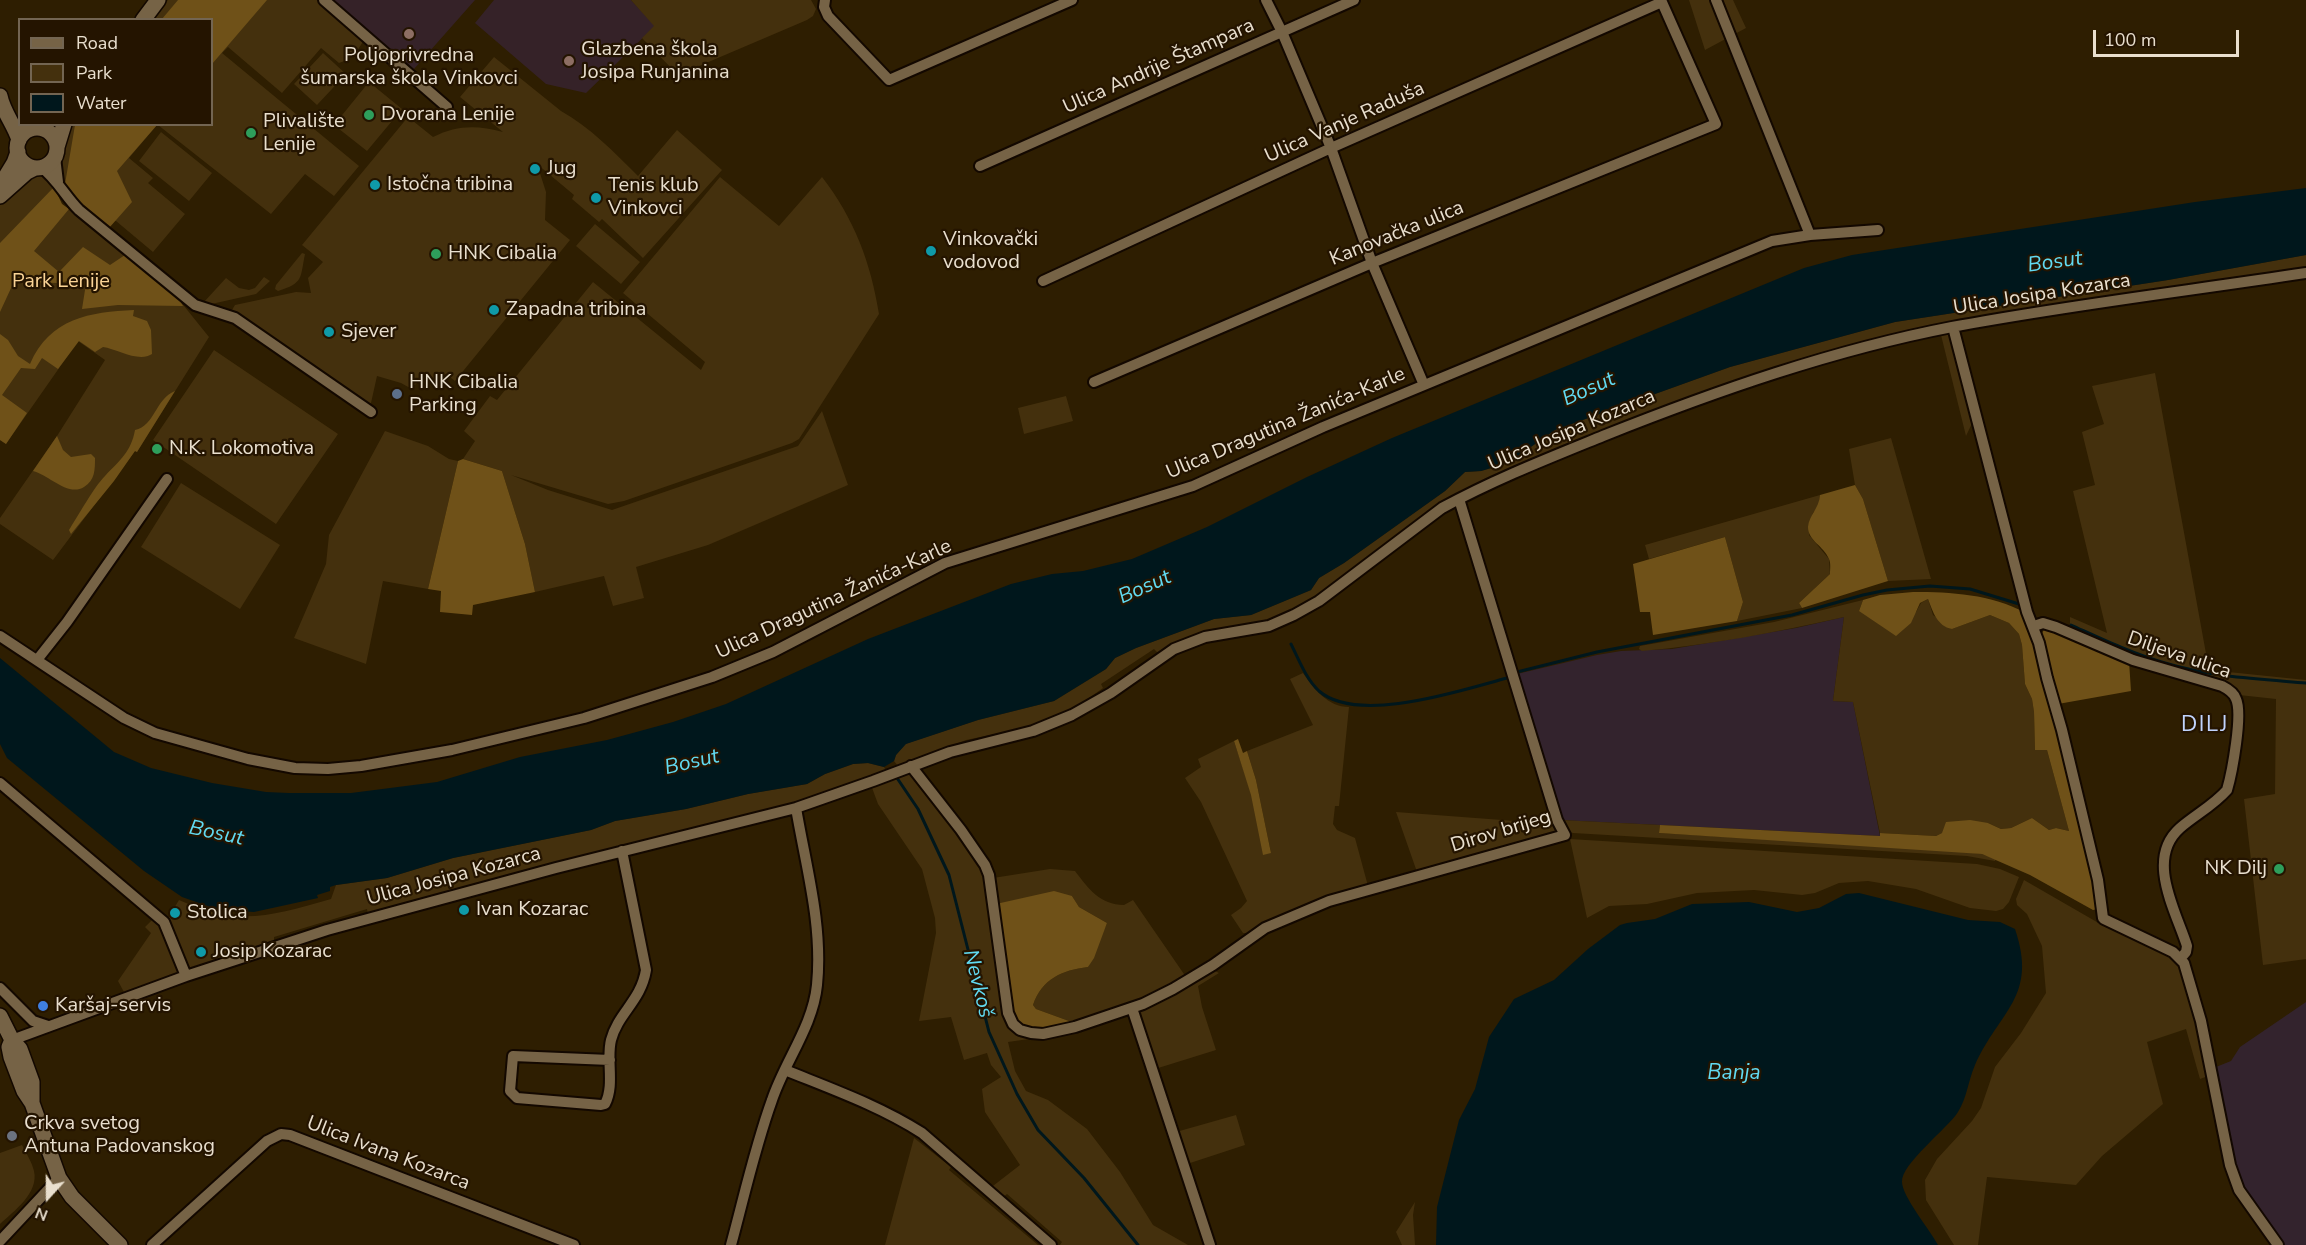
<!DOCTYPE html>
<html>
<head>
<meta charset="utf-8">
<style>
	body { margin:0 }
	#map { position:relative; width:2306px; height:1245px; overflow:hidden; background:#2e1e01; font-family:"Nunito Sans",sans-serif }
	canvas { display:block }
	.legend { position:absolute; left:18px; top:18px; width:195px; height:108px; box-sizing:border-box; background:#241400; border:2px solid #736552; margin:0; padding:8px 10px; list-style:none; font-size:18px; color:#e9dfce }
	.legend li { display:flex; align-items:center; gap:12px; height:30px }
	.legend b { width:30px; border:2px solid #736552 }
	.north { position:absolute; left:18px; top:1167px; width:60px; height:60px; -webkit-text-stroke:4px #241400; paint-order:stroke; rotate:201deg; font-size:16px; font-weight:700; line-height:24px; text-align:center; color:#e9dfce }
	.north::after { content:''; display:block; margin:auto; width:21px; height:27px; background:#e9dfce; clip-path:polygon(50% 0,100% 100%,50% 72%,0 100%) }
	.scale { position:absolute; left:2093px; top:30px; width:146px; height:27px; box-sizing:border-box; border:3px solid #e9dfce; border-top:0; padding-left:8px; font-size:18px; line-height:21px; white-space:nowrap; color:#e9dfce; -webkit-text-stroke:4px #241400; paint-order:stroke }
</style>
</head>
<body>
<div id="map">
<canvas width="2306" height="1245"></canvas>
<ul class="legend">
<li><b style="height:8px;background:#766346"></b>Road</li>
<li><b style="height:16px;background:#44300d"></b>Park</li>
<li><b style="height:16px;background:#00171c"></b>Water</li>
</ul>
<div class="north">N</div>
<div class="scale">100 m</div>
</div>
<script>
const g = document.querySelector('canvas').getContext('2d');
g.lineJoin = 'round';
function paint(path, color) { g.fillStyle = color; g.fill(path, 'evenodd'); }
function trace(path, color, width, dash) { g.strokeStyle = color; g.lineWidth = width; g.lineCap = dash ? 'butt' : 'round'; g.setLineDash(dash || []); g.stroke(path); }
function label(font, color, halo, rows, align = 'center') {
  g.font = font + ' "Nunito Sans",sans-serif'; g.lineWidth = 4.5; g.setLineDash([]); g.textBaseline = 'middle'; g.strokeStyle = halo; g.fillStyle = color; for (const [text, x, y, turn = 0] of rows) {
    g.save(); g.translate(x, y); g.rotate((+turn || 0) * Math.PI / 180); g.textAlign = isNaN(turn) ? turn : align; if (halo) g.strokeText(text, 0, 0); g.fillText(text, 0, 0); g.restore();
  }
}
const industrial = new Path2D(`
	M 1844,617 L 1833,701 L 1853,702 L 1880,836 L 1560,820 L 1517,674 L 1597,655 L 1621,651 L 1672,649 L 1796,628 Z
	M 2306,1002 L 2306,1245 L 2283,1245 L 2244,1191 L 2233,1161 L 2216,1067 L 2231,1061 L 2240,1047 Z`);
const education = new Path2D(`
	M 333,0 L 475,0 L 414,69 Z
	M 494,0 L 631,0 L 655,26 L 586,93 L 546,84 L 475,23 Z`);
const green = new Path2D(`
	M 168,0 L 321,0 L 364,39 C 360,49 350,60 339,63 L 321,48 L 282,93 L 228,47 L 222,53 L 359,166 L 334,196 L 305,174 L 271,214 L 158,125 L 212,124 L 212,20 L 152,20 Z
	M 631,0 L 811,0 L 816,9 L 813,16 L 807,20 L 678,75 L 642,38 L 654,26 Z
	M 1689,0 L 1733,0 L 1746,28 L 1705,50 Z
	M 323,53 L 346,74 L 317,105 L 294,84 Z
	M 494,57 L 561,111 C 590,127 615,153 638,176 L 677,130 L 722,170 L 643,258 L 602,219 L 599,222 L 572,199 L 574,195 L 537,164 L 546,192 L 545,220 L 570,240 L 455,381 L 446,374 L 443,377 L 439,374 L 431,383 L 425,378 L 410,388 L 401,383 L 377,376 L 371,403 L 367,403 L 339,386 L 232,310 L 235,305 L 296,292 L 311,293 L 308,278 L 323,262 L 302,245 L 408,117 L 433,137 C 457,125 477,125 503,132 L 460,97 Z
	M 369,82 L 402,109 L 367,151 L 334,125 Z
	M 68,125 L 157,125 L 129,158 L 153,178 L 148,183 L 185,214 L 153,252 L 116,221 L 74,197 L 59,171 L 59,161 Z
	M 161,132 L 212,173 L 189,201 L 139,161 Z
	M 36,173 L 49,180 L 62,204 L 180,301 L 209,337 L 137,452 L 135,451 L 53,560 L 0,524 L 0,518 L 57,436 L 105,360 L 78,341 L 6,444 L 0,440 L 0,204 L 20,181 Z
	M 720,177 L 779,226 L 822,177 C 854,218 871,263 879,314 L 799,439 L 792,443 L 624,501 L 608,504 L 511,475 L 548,490 L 612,510 L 798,446 L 822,411 L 848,485 L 708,545 L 636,567 L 644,598 L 613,606 L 604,576 L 535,592 L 525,544 L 502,471 L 463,459 L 475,441 L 464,431 L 490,396 L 497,400 L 593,282 L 701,370 L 705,362 L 623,293 Z
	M 595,224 L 640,262 L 621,284 L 576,246 Z
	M 302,253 L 305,254 C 300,278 304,283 278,291 L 275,289 L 276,285 Z
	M 2306,255 L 2306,268 L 1938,325 L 1819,353 L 1741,378 L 1593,434 L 1463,490 L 1427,513 L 1327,589 L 1294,611 L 1263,622 L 1204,633 L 1182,640 L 1158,653 L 1154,649 L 1101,684 L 1103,688 L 1075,708 L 1034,726 L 966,740 L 898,766 L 894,761 L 896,755 L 905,744 L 978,720 L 1054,701 L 1106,669 L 1115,658 L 1136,648 L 1214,619 L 1251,615 L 1311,590 L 1319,578 L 1344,563 L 1445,491 L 1465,472 L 1481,471 L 1508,463 L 1555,430 L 1730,367 L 1895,322 L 2168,280 Z
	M 264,277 L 270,281 L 256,294 L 207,305 L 204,302 L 226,278 L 239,288 L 249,290 L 255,288 Z
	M 1941,335 L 1948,335 L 1952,339 L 1974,419 L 1966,436 Z
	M 214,350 L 338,434 L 276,524 L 153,440 Z
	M 2155,373 L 2209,670 L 2306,680 L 2306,959 L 2263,965 L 2244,799 L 2275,794 L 2276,699 L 2239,695 L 2070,630 L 2070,617 L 2107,633 L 2073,491 L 2095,485 L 2082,432 L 2104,424 L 2092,386 Z
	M 1066,396 L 1073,421 L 1024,434 L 1018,408 Z
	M 385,431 L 428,446 L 449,459 L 458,461 L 428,589 L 383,581 L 366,664 L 294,638 L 326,564 L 329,535 Z
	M 1891,438 L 1931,579 L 1888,581 L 1863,499 L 1855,485 L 1849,449 Z
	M 181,483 L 280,545 L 240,609 L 141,547 Z
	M 1820,495 L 1819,506 L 1813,513 L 1809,535 L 1829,559 L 1830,574 L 1799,603 L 1802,608 L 1737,621 L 1743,602 L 1725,537 L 1649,559 L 1645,545 Z
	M 1928,599 L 1933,615 L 1952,629 L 1990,615 L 2009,623 L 2019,634 L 2022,645 L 2025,684 L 2032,699 L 2034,712 L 2035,750 L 2047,750 L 2069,831 L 2056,828 L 2049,830 L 2032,818 L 2011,828 L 2001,829 L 1988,823 L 1942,833 L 1936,836 L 1880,833 L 1853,702 L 1833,701 L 1844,617 C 1778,632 1710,645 1642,651 L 1639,649 L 1640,646 L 1774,622 L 1863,600 L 1859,611 L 1916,612 L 1921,603 Z
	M 1303,673 C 1314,689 1328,707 1349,707 L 1339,806 L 1335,806 L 1333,824 L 1337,830 L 1355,838 L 1368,886 L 1251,933 L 1243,933 L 1231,915 L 1241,908 L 1247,901 L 1201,802 L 1185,778 L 1201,767 L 1198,759 L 1234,741 L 1271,853 L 1256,780 L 1247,751 L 1313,725 L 1290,679 Z
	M 868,763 L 884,767 L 886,771 L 818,797 L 368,915 L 367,909 L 274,937 L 274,943 L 192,969 L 186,966 L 173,928 L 167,920 L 179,900 C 238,927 271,916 331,899 L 336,885 L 387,878 L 453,858 L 591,830 L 615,821 L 686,809 L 748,794 L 807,784 L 825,774 L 853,764 Z
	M 910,771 L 974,854 L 983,871 L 1031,1036 L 1029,1039 L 1008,1042 L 1015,1071 L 1026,1091 L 1048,1100 L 1087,1129 L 1120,1172 L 1153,1225 L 1188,1245 L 1060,1245 L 1062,1242 L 1007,1194 L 1001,1199 L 989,1189 L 1020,1165 L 985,1112 L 982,1089 L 1001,1077 L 991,1065 L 987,1053 L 964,1060 L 951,1017 L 919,1021 L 936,933 L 935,918 L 922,869 L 878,804 L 871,785 Z
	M 1396,812 L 1555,824 L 1555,832 L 1552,835 L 1417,872 Z
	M 1560,820 L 1660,825 L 1659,833 L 1953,850 L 1982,854 L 1996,859 L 1995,861 L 1967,856 L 1573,833 L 1569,832 Z
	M 1570,839 L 1977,864 L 2000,869 L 2019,877 L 2009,902 L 2003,909 L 1996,911 L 1970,908 L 1916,889 L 1868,881 L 1839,883 L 1815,893 L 1802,895 L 1754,890 L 1697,893 L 1647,904 L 1609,906 L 1587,918 Z
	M 1050,869 L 1075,871 C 1088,888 1100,905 1124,905 L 1133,900 L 1186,977 L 1140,1001 L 1070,1024 L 1069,1021 L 1036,1009 L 1033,1005 C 1042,979 1062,970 1088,967 L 1107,923 L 1079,907 L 1072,896 L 996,904 L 993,878 Z
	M 2024,880 L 2102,925 L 2173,958 C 2193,984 2201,1043 2208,1076 L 2200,1079 L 2186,1029 L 2147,1042 L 2163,1104 L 2102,1156 L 2076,1185 L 1987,1177 L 1978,1245 L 1954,1245 L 1926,1200 L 1925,1180 L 1937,1159 L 1972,1121 L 1981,1108 L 1995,1067 L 2021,1033 L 2046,993 L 2042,946 L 2027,914 L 2017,905 L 2016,899 Z
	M 152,920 L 164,929 L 178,970 L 176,975 L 125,994 L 118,981 L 151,933 L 145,927 Z
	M 1213,970 L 1219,973 L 1198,986 L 1202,1007 L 1216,1050 L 1155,1069 L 1136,1009 Z
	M 1236,1115 L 1245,1145 L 1187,1164 L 1176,1132 Z
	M 914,1138 L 951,1167 L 949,1170 L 1038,1245 L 885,1245 Z
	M 22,1145 C 26,1153 32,1162 34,1171 C 39,1193 14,1211 0,1224 L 0,1153 Z
	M 1415,1202 L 1413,1215 L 1415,1245 L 1402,1245 L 1396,1232 Z`);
const forest = new Path2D(`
	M 178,0 L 267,0 L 212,64 L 212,20 L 162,19 Z
	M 75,125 L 157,125 L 117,171 L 132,202 L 109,228 L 74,197 L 65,184 Z
	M 54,187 L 62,204 L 69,209 L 34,251 L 59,272 L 83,247 L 110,265 L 125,255 L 180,301 L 183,306 L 118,305 L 82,309 L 85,290 L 89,282 L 86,277 L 59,283 L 18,282 L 12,286 L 0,312 L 0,243 Z
	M 134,310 L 133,316 L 147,321 L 151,330 L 152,354 C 139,363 117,349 103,347 L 95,352 L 79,341 L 58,369 L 42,358 L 35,369 L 21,368 L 2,395 L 27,413 L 6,444 L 0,440 L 0,334 L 8,340 L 18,356 L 30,364 C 50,318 90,312 134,310 Z
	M 175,391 L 137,452 L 135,451 L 114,481 L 71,534 L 69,530 C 78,516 94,487 105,476 C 120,460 131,452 135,430 C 155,426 155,399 175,391 Z
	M 57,436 L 63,450 L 71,457 L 91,454 L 95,458 C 95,470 95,480 84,487 C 68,497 49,475 33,471 Z
	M 463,459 L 502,471 L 525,544 L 535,592 L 473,605 L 472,615 L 440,612 L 441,591 L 428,589 L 458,461 Z
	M 1855,485 L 1863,499 L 1888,581 L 1802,608 L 1799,603 L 1830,574 C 1830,570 1831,563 1829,559 C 1824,546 1808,541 1808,527 C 1809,515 1819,509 1820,495 Z
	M 1725,537 L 1743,602 L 1737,621 L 1653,635 L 1650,612 L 1640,612 L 1633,564 Z
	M 1913,592 C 1951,592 1991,594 2026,613 L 2091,857 L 2098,909 L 2093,910 L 2030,875 L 1982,854 L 1659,833 L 1660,825 L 1880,836 L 1880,833 L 1936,836 L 1942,833 L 1946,822 L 1970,820 L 1988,823 L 2001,829 L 2011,828 L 2032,818 L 2049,830 L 2056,828 L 2069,831 L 2047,750 L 2035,750 L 2034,712 L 2032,699 L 2025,684 L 2022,645 L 2019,634 L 2009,623 L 1990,615 L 1952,629 C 1937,626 1933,612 1928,599 L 1920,603 L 1911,623 L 1896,636 L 1859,611 L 1863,600 L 1880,595 Z
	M 2045,628 L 2129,661 L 2131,691 L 2058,704 L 2041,635 Z
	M 1238,739 L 1243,753 L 1247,751 L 1256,780 L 1271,853 L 1263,855 L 1251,795 L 1234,741 Z
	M 1054,891 L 1072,896 L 1079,907 L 1107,923 L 1094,958 L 1088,967 C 1062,970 1042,979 1033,1005 L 1036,1009 L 1069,1021 L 1070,1024 C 1041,1031 1027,1036 1009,1009 L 996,904 Z`);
const water = new Path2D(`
	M 2306,188 L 2306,255 L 2168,280 L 1895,322 L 1730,367 L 1555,430 L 1508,463 L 1481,471 L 1465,472 L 1445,491 L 1344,563 L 1319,578 L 1311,590 L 1251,615 L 1214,619 L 1136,648 L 1115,658 L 1106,669 L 1054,701 L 978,720 L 906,744 L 896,755 L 894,761 L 884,767 L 868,763 L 853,764 L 825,774 L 807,784 L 748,794 L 686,809 L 615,821 L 591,830 L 453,858 L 387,878 L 336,885 L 330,887 L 330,891 L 317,895 L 318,898 L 254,912 L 219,910 L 182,897 L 144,871 L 7,758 L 0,744 L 0,658 L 114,752 L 151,768 L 212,783 L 266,792 L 289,793 L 351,793 L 437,782 L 520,757 L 607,740 L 673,722 L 726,704 L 868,639 L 1011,584 L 1052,574 L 1083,571 L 1132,559 L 1207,527 L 1307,477 L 1392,438 L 1804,268 L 1852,255 L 2195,202 Z
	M 1859,893 L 1968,920 L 2000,922 L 2015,929 C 2038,997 2000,1010 1975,1065 C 1968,1081 1967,1098 1958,1112 C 1947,1129 1901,1164 1902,1182 C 1902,1196 1930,1230 1938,1245 L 1436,1245 L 1437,1207 L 1459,1120 L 1475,1089 L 1489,1037 L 1514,999 L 1554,980 L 1588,949 L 1620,925 L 1627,923 L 1655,919 L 1692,904 L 1749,902 L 1797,912 L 1819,908 L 1846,894 Z`);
const stream = new Path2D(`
	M 2071,625 C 2102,639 2133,654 2165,663 C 2211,677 2258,679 2306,683
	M 1291,644 C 1299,660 1306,679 1319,691 C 1358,725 1462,690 1507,678
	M 1517,672 L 1597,652 L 1792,615 L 1863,595 L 1887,590 L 1930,586 L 1970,589 L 2019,604
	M 895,775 L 918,809 L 949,875 L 989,1032 L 1017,1094 L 1038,1130 L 1084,1178 L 1138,1245`);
const street = new Path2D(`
	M 324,0 L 447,107
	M 825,0 L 824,7 L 828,16 L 889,80 L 1072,0
	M 1266,0 L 1282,32 L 1331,148 L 1372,263 L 1424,385
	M 1716,0 L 1810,235
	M 55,157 L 58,182
	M 980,166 L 1354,0
	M 41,167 C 57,179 65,196 79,210 L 195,305 L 235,318 L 371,412
	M 1043,281 L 1331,148 L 1662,2
	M 1953,327 L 2027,612 L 2039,643 L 2047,678 L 2062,730 L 2098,880 L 2103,918
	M 1094,382 L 1372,263 L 1716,124 L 1661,0
	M 2034,626 L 2043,623 L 2056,627 L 2133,660 L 2222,686 C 2228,689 2234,693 2236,699 C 2243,714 2232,773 2227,790 C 2214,805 2195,815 2180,828 C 2145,859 2176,911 2187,946 L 2186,952 L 2180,959
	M 0,636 L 124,718 L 155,733 L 248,759 L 295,768 L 328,769 L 361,766 L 452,750 L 584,718 L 712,677 L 773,652 L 945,563 L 1193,486 L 1323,427 L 1772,241 L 1810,235 L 1878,230
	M 37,660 L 67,622 L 167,479
	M 911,766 L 961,830 L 985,865 L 989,875 L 1008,1013 L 1013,1024 L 1020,1030 L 1031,1033 L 1043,1034 L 1075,1027 L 1143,1004 L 1173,989 L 1213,965 L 1265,928 L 1329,901 L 1565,835 L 1557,820 L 1459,499
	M 0,783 L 164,922 L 186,976
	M 2104,919 L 2173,952 L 2184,963 L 2201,1021 L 2230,1165 L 2239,1190 L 2278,1245
	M 0,988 L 33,1021 L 48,1026
	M 1132,1008 L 1210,1245
	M 12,1040 L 186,976 L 327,930 L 556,868 L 796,808 L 873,781 L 950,752 L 1033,731 L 1072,715 L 1111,693 L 1174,649 L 1205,637 L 1269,626 L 1294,615 L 1319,601 L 1442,508 C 1493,480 1549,458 1603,436 C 1716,391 1833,350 1952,327 C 2069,305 2188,291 2306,273
	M 610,1060 L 513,1056 L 510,1091 L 517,1098 L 601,1105 L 605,1104 C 615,1085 606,1060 611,1040 C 618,1013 641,1001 646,970 L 622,851
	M 785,1070 C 832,1089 880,1106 922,1133 L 1051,1245
	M 0,1241 L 59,1178
	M 152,1245 L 267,1141 L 281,1134 L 290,1135 L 574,1245
	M 731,1245 C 744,1197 755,1147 772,1100 C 785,1061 813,1026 817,985 C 823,925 806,867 796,808`);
const secondary = new Path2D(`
	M 143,20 L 158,0
	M 0,96 C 3,112 14,124 19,140
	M17 148a20 20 0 1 1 40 0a20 20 0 1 1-40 0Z
	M 57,147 L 64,124
	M 0,186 L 14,163 L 18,152
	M 0,196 L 27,172 L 35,168
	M 0,1016 L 12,1040 L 20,1049 L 32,1082 L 32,1103
	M 12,1040 L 9,1047 L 11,1057 L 24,1091 L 32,1103 L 59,1178 L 72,1197 L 120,1245`);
const markers = [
	[409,34,6,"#8d6e63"],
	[569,61,6,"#8d6e63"],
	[369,115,6,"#2e9e5b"],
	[251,133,6,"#2e9e5b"],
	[535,169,6,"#0f9aa8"],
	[375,185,6,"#0f9aa8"],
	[596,198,6,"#0f9aa8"],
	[931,251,6,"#0f9aa8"],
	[436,254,6,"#2e9e5b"],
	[494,310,6,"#0f9aa8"],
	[329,332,6,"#0f9aa8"],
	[397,394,6,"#5c6f8a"],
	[157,449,6,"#2e9e5b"],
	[2279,869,6,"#2e9e5b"],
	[464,910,6,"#0f9aa8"],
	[175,913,6,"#0f9aa8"],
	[201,952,6,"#0f9aa8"],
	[43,1006,6,"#3f7fe0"],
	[12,1136,6,"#6b7280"]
];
const poiNames = [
	["Glazbena škola",581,50],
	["Josipa Runjanina",581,73],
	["Poljoprivredna",409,56,"center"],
	["šumarska škola Vinkovci",409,79,"center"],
	["Dvorana Lenije",381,115],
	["Plivalište",263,122],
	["Lenije",263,145],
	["Jug",547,169],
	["Istočna tribina",387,185],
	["Tenis klub",608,186],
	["Vinkovci",608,209],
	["Vinkovački",943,240],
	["vodovod",943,263],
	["HNK Cibalia",448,254],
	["Zapadna tribina",506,310],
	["Sjever",341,332],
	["HNK Cibalia",409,383],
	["Parking",409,406],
	["N.K. Lokomotiva",169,449],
	["NK Dilj",2267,869,"right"],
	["Ivan Kozarac",476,910],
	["Stolica",187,913],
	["Josip Kozarac",213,952],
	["Karšaj-servis",55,1006],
	["Crkva svetog",24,1124],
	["Antuna Padovanskog",24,1147]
];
const streetNames = [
	["Ulica Andrije Štampara",1159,67,-24],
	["Ulica Vanje Raduša",1345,123,-24],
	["Kanovačka ulica",1397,234,-22],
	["Ulica Josipa Kozarca",2042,295,-9],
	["Ulica Dragutina Žanića-Karle",1286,424,-23],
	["Ulica Josipa Kozarca",1572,431,-23],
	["Ulica Dragutina Žanića-Karle",834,600,-25],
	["Diljeva ulica",2179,656,19],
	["Dirov brijeg",1501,832,-17],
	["Ulica Josipa Kozarca",454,877,-15],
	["Ulica Ivana Kozarca",388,1154,21]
];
const parkNames = [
	["Park Lenije",61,282]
];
const waterNames = [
	["Bosut",2055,263,-8],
	["Bosut",1589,390,-24],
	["Bosut",1145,588,-24],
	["Bosut",692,763,-13],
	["Bosut",216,834,12],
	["Nevkoš",977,984,76],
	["Banja",1734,1074]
];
const quarterNames = [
	["DILJ",2205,726]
];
paint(industrial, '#33232d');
paint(education, '#352228');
paint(green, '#44300d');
paint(forest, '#6f5118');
paint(water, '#00171c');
trace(stream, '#00171c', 3);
trace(street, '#130800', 14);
trace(secondary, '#130800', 18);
trace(street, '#766346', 10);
trace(secondary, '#766346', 15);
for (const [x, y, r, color] of markers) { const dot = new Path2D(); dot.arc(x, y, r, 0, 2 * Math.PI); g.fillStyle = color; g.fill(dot); trace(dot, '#241400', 2); }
label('20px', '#e9dfce', '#241400', poiNames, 'left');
label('20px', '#e9dfce', '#241400', streetNames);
label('20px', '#fbd496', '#241400', parkNames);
label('italic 21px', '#61daf1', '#241400', waterNames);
g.letterSpacing = '1.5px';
label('22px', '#c1d4fd', '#241400', quarterNames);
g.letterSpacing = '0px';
</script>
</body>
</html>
